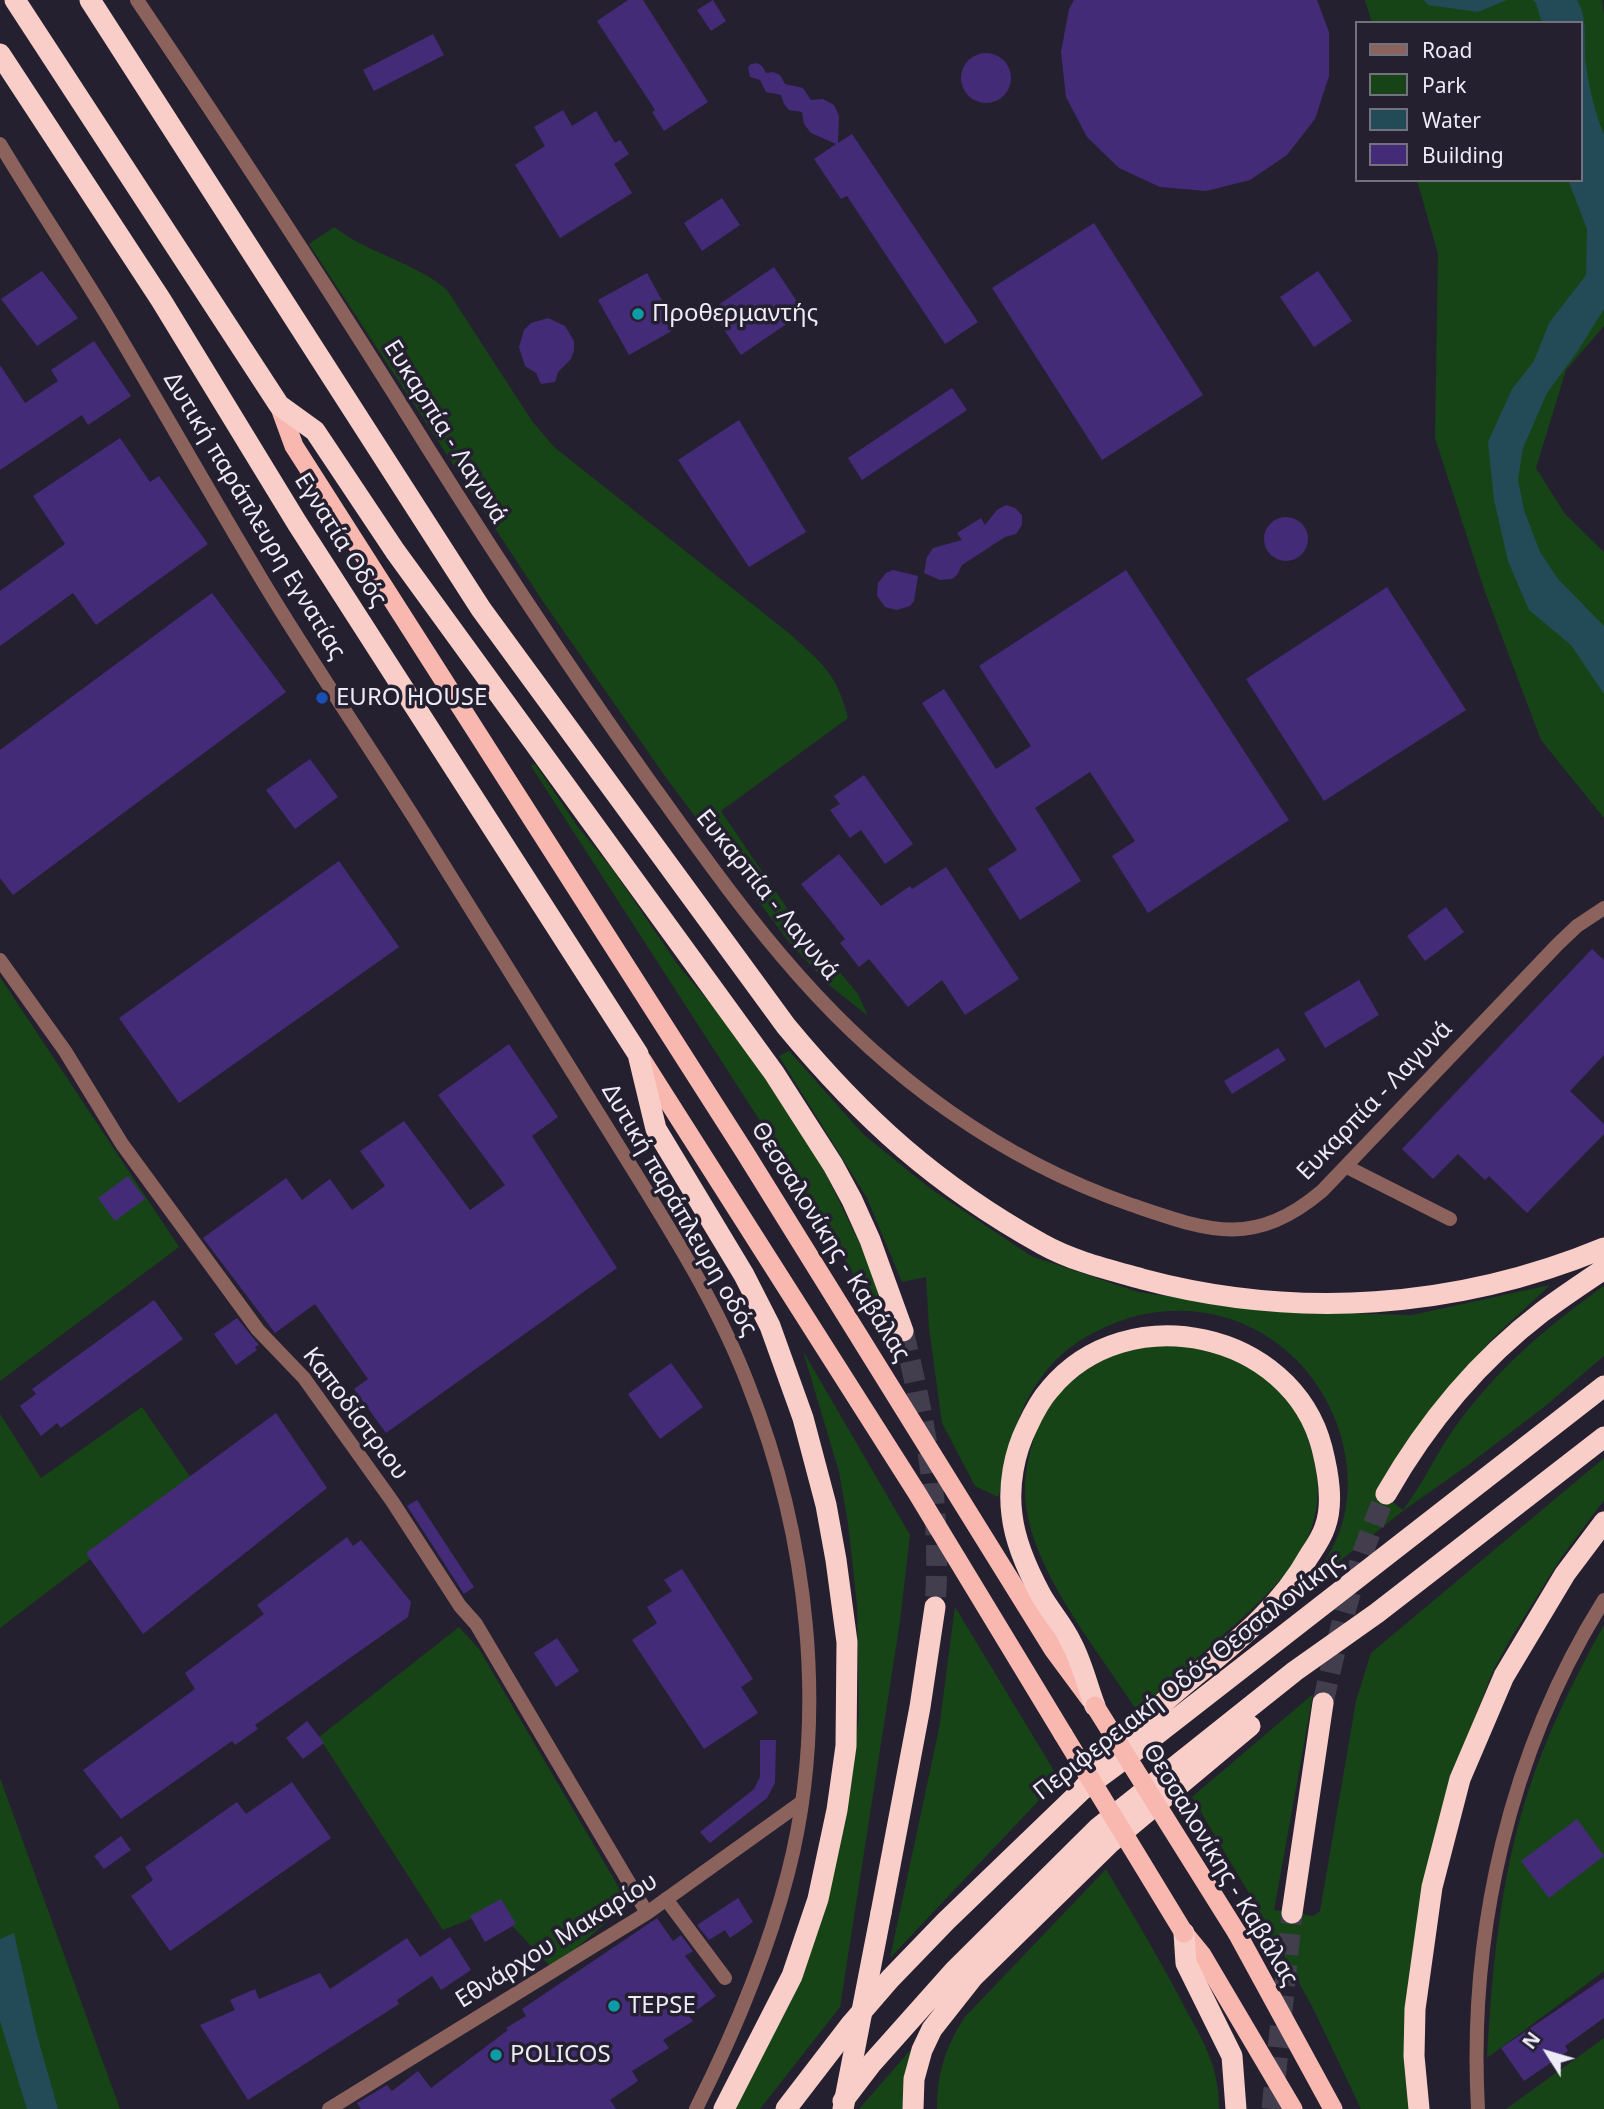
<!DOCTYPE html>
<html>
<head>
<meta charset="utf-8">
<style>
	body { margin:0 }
	#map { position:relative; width:1604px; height:2109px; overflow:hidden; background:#242030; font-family:"Noto Sans",sans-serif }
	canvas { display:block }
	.legend { position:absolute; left:1355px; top:21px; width:228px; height:161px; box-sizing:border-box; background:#242030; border:2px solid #74717f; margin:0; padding:9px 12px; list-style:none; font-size:21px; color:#edebf6 }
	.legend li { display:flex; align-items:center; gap:14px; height:35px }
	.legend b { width:35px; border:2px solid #74717f }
	.north { position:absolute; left:1513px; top:2018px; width:70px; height:70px; -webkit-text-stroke:5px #242030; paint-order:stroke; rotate:307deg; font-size:19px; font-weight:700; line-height:28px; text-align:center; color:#edebf6 }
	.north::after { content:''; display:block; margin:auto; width:24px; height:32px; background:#edebf6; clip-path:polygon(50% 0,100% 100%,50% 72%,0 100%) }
</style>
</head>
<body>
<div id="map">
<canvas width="1604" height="2109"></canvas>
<ul class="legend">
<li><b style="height:9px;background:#8c625d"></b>Road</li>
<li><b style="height:19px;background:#174416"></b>Park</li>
<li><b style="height:19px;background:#234a57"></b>Water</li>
<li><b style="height:19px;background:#442b77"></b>Building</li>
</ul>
<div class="north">N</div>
</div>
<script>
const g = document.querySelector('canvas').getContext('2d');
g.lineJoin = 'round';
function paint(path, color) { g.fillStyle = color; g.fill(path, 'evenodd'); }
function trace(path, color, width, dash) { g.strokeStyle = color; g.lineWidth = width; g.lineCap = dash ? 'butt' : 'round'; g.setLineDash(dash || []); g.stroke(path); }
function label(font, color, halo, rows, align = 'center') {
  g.font = font + ' "Noto Sans",sans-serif'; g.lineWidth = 7; g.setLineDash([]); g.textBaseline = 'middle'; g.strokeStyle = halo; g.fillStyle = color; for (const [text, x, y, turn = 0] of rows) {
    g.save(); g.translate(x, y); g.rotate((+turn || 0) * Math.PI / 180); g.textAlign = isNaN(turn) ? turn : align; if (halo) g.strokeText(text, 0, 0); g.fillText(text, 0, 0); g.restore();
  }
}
const green = new Path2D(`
	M 1365,0 L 1602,0 L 1604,14 L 1604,326 L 1566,370 L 1536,468 L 1565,514 L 1604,552 L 1604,818 L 1541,740 L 1485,592 L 1435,438 L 1438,254 L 1417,180 L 1581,180 L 1581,23 L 1372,23 Z
	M 334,227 C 369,254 415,262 447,290 L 532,421 L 554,447 L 790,634 C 822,663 837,674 848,718 L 721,811 L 791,914 L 858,994 L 868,1016 L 829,985 L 789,942 L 667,779 L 544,603 L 309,244 Z
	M 535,764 L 578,827 L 613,870 L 678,965 L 726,1022 L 788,1111 L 822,1166 L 877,1279 L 880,1320 L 804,1189 L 531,766 Z
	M 0,977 L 179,1247 L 0,1381 Z
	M 789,1051 L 864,1135 L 931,1189 L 1031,1256 L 1138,1292 L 1269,1311 L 1412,1315 L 1550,1285 L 1493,1338 L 1427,1413 L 1377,1490 L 1403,1510 C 1423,1484 1436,1454 1455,1427 C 1498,1368 1545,1328 1604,1286 L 1604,1356 L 1544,1407 L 1468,1465 L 1404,1510 L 1311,1584 C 1325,1561 1340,1539 1345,1512 C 1351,1483 1347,1452 1337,1424 C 1304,1333 1207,1288 1117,1322 C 1090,1333 1065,1347 1047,1370 C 1034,1386 1023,1404 1017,1425 C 1012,1441 1012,1457 1008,1472 C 1006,1480 1001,1489 998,1497 L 975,1486 L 942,1423 L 929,1328 L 926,1277 L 902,1282 L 867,1198 L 779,1056 Z
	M 1159,1343 C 1173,1344 1188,1344 1202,1347 C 1238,1354 1276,1381 1295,1412 C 1306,1428 1310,1442 1314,1461 C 1333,1540 1275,1589 1221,1637 C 1193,1662 1165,1686 1137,1711 C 1099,1651 1028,1567 1025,1495 C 1024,1472 1030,1448 1038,1427 C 1053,1392 1083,1368 1118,1353 C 1130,1347 1146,1346 1159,1343 Z
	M 803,1351 L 910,1535 L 900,1621 L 840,2007 L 760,2109 L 734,2109 L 848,1802 L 859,1715 L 857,1605 L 848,1523 L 839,1472 Z
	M 142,1407 L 193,1481 L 0,1628 L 0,1414 L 41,1478 Z
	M 1604,1458 L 1604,1500 L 1561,1558 L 1511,1638 L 1493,1671 L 1462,1751 L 1426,1890 L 1419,2109 L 1361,2109 L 1313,2008 L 1263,1917 L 1192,1797 L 1313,1694 L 1274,1910 L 1313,1916 L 1320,1911 L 1356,1701 L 1371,1653 Z
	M 955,1607 L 1059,1779 L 890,1958 L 939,1729 Z
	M 1604,1625 L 1604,1971 L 1487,2058 C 1492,1970 1500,1880 1527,1795 C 1546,1735 1574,1679 1604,1625 Z
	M 459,1627 L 479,1649 L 628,1903 L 553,1969 L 496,1909 L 443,1930 L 319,1737 Z
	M 0,1778 L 120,2109 L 0,2109 Z
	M 1106,1869 C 1132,1913 1159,1958 1183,2004 C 1203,2042 1219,2064 1219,2109 L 937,2109 C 937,2073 945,2049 964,2018 Z
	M 1604,2038 L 1604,2109 L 1506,2109 Z
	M 914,2046 L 905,2109 L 859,2109 Z`);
const water = new Path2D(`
	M 1424,0 L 1507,0 L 1478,12 L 1428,5 Z
	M 1533,0 L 1577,0 C 1589,19 1583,43 1586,65 C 1589,88 1595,113 1604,135 L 1604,309 L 1577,352 L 1547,393 L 1523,448 L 1518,480 L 1524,510 L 1540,552 L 1558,579 L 1604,626 L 1604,694 L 1571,645 L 1529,610 L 1508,561 L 1494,500 L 1488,442 L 1512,389 L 1534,361 L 1549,323 L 1586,275 L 1587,229 L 1568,180 L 1581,180 L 1581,23 L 1542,23 L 1536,3 Z
	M 14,1933 L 37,2035 L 58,2109 L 27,2109 L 0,2021 L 0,1939 Z`);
const building = new Path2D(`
	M 628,0 L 643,0 L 708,102 L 664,131 L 652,112 L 655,110 L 597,21 Z
	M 713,0 L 726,21 L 711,31 L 697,10 Z
	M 1074,0 L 1317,0 L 1329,32 L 1329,76 L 1315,119 L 1287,155 L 1250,180 L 1206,191 L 1160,187 L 1119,168 L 1087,137 L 1066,97 L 1061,52 L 1069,9 Z
	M 433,34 L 444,55 L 374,91 L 363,70 Z
	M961 78a25 25 0 1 1 50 0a25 25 0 1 1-50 0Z
	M 757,63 L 762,66 L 766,73 L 773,72 L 780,75 L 785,84 L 803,88 L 811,100 L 823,99 L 834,105 L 839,116 L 838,143 L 852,134 L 978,322 L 945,344 L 847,196 L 841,199 L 814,159 L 836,144 L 811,133 L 804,124 L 802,112 L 789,110 L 784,104 L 781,95 L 766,92 L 760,80 L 750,77 L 748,67 L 751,64 Z
	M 563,110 L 572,126 L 596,111 L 615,143 L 620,140 L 629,154 L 614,164 L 632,193 L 560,238 L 515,165 L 545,146 L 534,127 Z
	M 722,198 L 740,225 L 702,251 L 684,223 Z
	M 1094,223 L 1203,395 L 1102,460 L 992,288 Z
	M 774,267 L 804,312 L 741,355 L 711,310 Z
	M 42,271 L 78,318 L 37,346 L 1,299 Z
	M 1318,271 L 1352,321 L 1314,347 L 1280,297 Z
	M 647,273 L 677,328 L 629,355 L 598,300 Z
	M 548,318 L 565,326 L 574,341 L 574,350 L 571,359 L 558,372 L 555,382 L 541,384 L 536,373 L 525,366 L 519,347 L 524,330 L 531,323 Z
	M 94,341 L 131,396 L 88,425 L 82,415 L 0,470 L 0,365 L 25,403 L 58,381 L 51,370 Z
	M 952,388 L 967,410 L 862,480 L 848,458 Z
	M 739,420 L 806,532 L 749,567 L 678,460 Z
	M 120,438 L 150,482 L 159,476 L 208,544 L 96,625 L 73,593 L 0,646 L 0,591 L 65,544 L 33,496 Z
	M 1006,505 L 1015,508 L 1022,515 L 1022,525 L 1016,534 L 1005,537 L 962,565 L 957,575 L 952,579 L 940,580 L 924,573 L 927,557 L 933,548 L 962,540 L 957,533 L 981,518 L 985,525 L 997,510 Z
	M1264 539a22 22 0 1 1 44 0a22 22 0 1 1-44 0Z
	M 893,570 L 918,576 L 914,601 L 910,606 L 897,610 L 885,607 L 877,596 L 878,583 L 886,573 Z
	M 1126,570 L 1289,820 L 1148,913 L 1112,856 L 1135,841 L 1090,772 L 1035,808 L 1081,881 L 1020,920 L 988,869 L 1017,850 L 922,703 L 944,689 L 996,769 L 1031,746 L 979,666 Z
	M 1387,587 L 1466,710 L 1324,801 L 1246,679 Z
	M 212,593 L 286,692 L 13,895 L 0,878 L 0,750 Z
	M 310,759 L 338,797 L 295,829 L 266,790 Z
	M 864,775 L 913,844 L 885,864 L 861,830 L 850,838 L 830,810 L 840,804 L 834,796 Z
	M 839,854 L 881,906 L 910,886 L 912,889 L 946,867 L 1019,979 L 965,1015 L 942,980 L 908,1007 L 869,959 L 859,967 L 840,943 L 845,939 L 801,884 Z
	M 339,861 L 399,947 L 179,1103 L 119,1018 Z
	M 1446,907 L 1464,932 L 1425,961 L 1407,936 Z
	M 1592,949 L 1604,960 L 1604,1055 L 1570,1091 L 1604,1124 L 1604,1134 L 1527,1213 L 1489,1176 L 1485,1180 L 1458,1154 L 1433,1179 L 1402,1149 Z
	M 1359,980 L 1379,1015 L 1325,1048 L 1304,1013 Z
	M 509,1044 L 558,1117 L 532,1136 L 617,1268 L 386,1433 L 354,1389 L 368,1379 L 315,1304 L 275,1333 L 203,1238 L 286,1178 L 302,1200 L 330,1179 L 352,1210 L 385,1186 L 360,1151 L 404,1121 L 470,1210 L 505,1185 L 438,1095 Z
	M 1278,1048 L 1286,1060 L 1232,1094 L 1224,1081 Z
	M 128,1176 L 145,1199 L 115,1221 L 98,1198 Z
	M 154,1300 L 183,1339 L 61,1428 L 57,1423 L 41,1436 L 20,1406 L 36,1394 L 32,1389 Z
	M 237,1318 L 259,1345 L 255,1347 L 257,1350 L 236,1365 L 214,1334 Z
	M 671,1363 L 703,1407 L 660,1439 L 628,1394 Z
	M 276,1413 L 327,1488 L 143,1634 L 86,1553 Z
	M 417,1500 L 474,1587 L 464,1594 L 407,1506 Z
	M 347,1537 L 353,1546 L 361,1540 L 411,1602 L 408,1617 L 255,1725 L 258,1729 L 235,1745 L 232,1741 L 121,1819 L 83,1770 L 195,1689 L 185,1673 L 264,1614 L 257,1605 Z
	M 682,1569 L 753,1679 L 741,1687 L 758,1713 L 704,1749 L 632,1640 L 657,1623 L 647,1607 L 672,1591 L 664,1580 Z
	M 557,1638 L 579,1671 L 556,1687 L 534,1653 Z
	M 307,1721 L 324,1743 L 303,1759 L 286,1738 Z
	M 760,1740 L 776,1740 L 775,1783 L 767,1798 L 710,1843 L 700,1832 L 754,1789 L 760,1777 Z
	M 292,1782 L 331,1838 L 170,1951 L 131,1896 L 153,1880 L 145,1867 L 237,1802 L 246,1814 Z
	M 1577,1819 L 1604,1856 L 1549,1898 L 1521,1861 Z
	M 121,1836 L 131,1850 L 104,1869 L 94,1856 Z
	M 738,1898 L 753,1922 L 730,1938 L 725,1930 L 709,1940 L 697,1925 Z
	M 501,1899 L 516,1924 L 485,1942 L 470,1916 Z
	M 657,1918 L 673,1941 L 681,1935 L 693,1951 L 685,1956 L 716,1996 L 689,2016 L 693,2021 L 663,2040 L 669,2048 L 632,2071 L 638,2081 L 610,2100 L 616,2109 L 361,2109 L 357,2103 L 387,2085 L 392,2091 L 418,2071 L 431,2088 L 508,2030 L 506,2028 L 526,2016 L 522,2009 Z
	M 450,1937 L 471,1970 L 441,1990 L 432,1976 L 397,2000 L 399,2004 L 248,2100 L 200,2025 L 235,2010 L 230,2000 L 255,1989 L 259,1999 L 320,1973 L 330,1989 L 407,1938 L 420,1957 Z
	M 1604,1978 L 1604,2018 L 1565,2046 L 1568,2051 L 1524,2081 L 1501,2048 Z`);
const motorwayTunnel = new Path2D(`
	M 903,1331 C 926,1424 942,1511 935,1607
	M 1323,1703 C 1339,1631 1356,1561 1386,1494
	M 1272,2109 L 1292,1913`);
const minor = new Path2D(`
	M 0,960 L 65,1051 L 122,1144 L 258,1330 L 304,1378 L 392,1501 L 460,1606 L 476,1624 L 647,1913
	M 1347,1167 L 1450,1219
	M 666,1899 L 725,1978
	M 329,2109 L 647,1913 L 802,1802`);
const tertiary = new Path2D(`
	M 137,0 C 224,129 310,260 393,392 C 474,523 557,651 646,776 C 695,844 743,913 799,976 C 889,1078 1000,1159 1129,1204 C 1206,1230 1252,1250 1322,1191 L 1558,944 L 1577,926 L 1604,908
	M 0,144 C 36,204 75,262 111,322 C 162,408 211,495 262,580 C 313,665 370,747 423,832 C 487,935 552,1038 616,1142 C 664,1220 715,1298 748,1384 C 808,1535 829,1714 788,1873 C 767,1955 734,2033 696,2109
	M 1478,2109 C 1468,1932 1510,1750 1604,1600`);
const trunk = new Path2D(`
	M 279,405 L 294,446 L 744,1151 L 1053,1649 L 1090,1699
	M 642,1060 L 917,1493 L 1063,1734
	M 1184,1933 L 1202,1955 L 1293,2109
	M 1237,1933 L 1333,2109`);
const motorway = new Path2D(`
	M 15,0 L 279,405 L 315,431 L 395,551 L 774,1073 L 833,1165 L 852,1200 L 870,1240 L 903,1331
	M 90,0 L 481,609 L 786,1026 C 863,1119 936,1185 1042,1244 C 1072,1261 1110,1270 1142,1279 C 1296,1320 1457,1309 1604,1248
	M 0,54 L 161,300 L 297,523 L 638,1054 L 656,1129 L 744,1275 L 770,1326 L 803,1418 L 826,1505 L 836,1560 L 847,1642 L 846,1746 L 837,1810 L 818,1899 L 792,1976 L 724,2109
	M 1386,1494 C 1426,1424 1478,1361 1542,1312 C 1562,1297 1583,1283 1604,1269
	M 1082,1790 C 1099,1770 1115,1749 1134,1730 C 1192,1671 1268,1630 1309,1556 C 1315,1547 1322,1537 1325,1527 C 1334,1503 1328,1472 1322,1448 C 1292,1331 1127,1296 1050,1389 C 1040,1400 1033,1414 1027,1427 C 1014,1453 1008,1486 1012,1515 C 1015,1542 1028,1571 1041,1595 C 1050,1611 1063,1625 1071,1642 C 1082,1662 1087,1685 1095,1706
	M 881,1913 L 920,1707 L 935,1607
	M 1292,1913 L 1323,1703
	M 1184,1933 L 1186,1963 L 1232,2056 L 1236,2109
	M 843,2101 L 872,2063 L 954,1971 L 1098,1828 L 1295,1671 L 1377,1613 L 1604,1437
	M 786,2109 L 852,2023 L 890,1979 L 946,1921 L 1082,1790 L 1143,1745 L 1604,1386
	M 913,2109 L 914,2079 L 922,2050 L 932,2029 L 973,1977 L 1110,1843 L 1250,1726
	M 1419,2109 L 1414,2056 L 1415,2009 L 1432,1887 L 1460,1779 L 1504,1676 L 1565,1574 L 1604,1522`);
const trunkBridge = new Path2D(`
	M 1095,1706 L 1237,1933
	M 1063,1734 L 1184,1933`);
const motorwayBridge = new Path2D(`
	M 843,2109 L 881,1913`);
const markers = [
	[638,314,7,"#0f9aa8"],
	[322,698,7,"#1a4fb4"],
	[614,2006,7,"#0f9aa8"],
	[496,2055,7,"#0f9aa8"]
];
const poiNames = [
	["Προθερμαντής",652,314],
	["EURO HOUSE",336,698],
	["TEPSE",628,2006],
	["POLICOS",510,2055]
];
const streetNames = [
	["Ευκαρπία - Λαγυνά",445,432,58],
	["Δυτική παράπλευρη Εγνατίας",254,516,59],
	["Εγνατία Οδός",340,540,58],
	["Ευκαρπία - Λαγυνά",767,895,51],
	["Ευκαρπία - Λαγυνά",1375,1101,-46],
	["Δυτική παράπλευρη οδός",679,1210,60],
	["Θεσσαλονίκης - Καβάλας",830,1242,58],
	["Καποδίστριου",355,1414,53],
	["Περιφερειακή Οδός Θεσσαλονίκης",1189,1677,-38],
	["Θεσσαλονίκης - Καβάλας",1220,1865,59],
	["Εθνάρχου Μακαρίου",557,1941,-32]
];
paint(green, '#174416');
paint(water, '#234a57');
paint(building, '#442b77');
trace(motorwayTunnel, '#423e4e', 21, [21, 10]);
trace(minor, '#8c625d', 14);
trace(tertiary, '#8c625d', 14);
trace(trunk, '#f8b8b0', 19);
trace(motorway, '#f9cec8', 21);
trace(trunkBridge, '#f8b8b0', 19);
trace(motorwayBridge, '#f9cec8', 21);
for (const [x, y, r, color] of markers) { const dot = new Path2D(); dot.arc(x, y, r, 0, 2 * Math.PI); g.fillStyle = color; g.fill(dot); trace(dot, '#242030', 2.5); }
label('24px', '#edebf6', '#242030', poiNames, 'left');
label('24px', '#edebf6', '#242030', streetNames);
</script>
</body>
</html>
